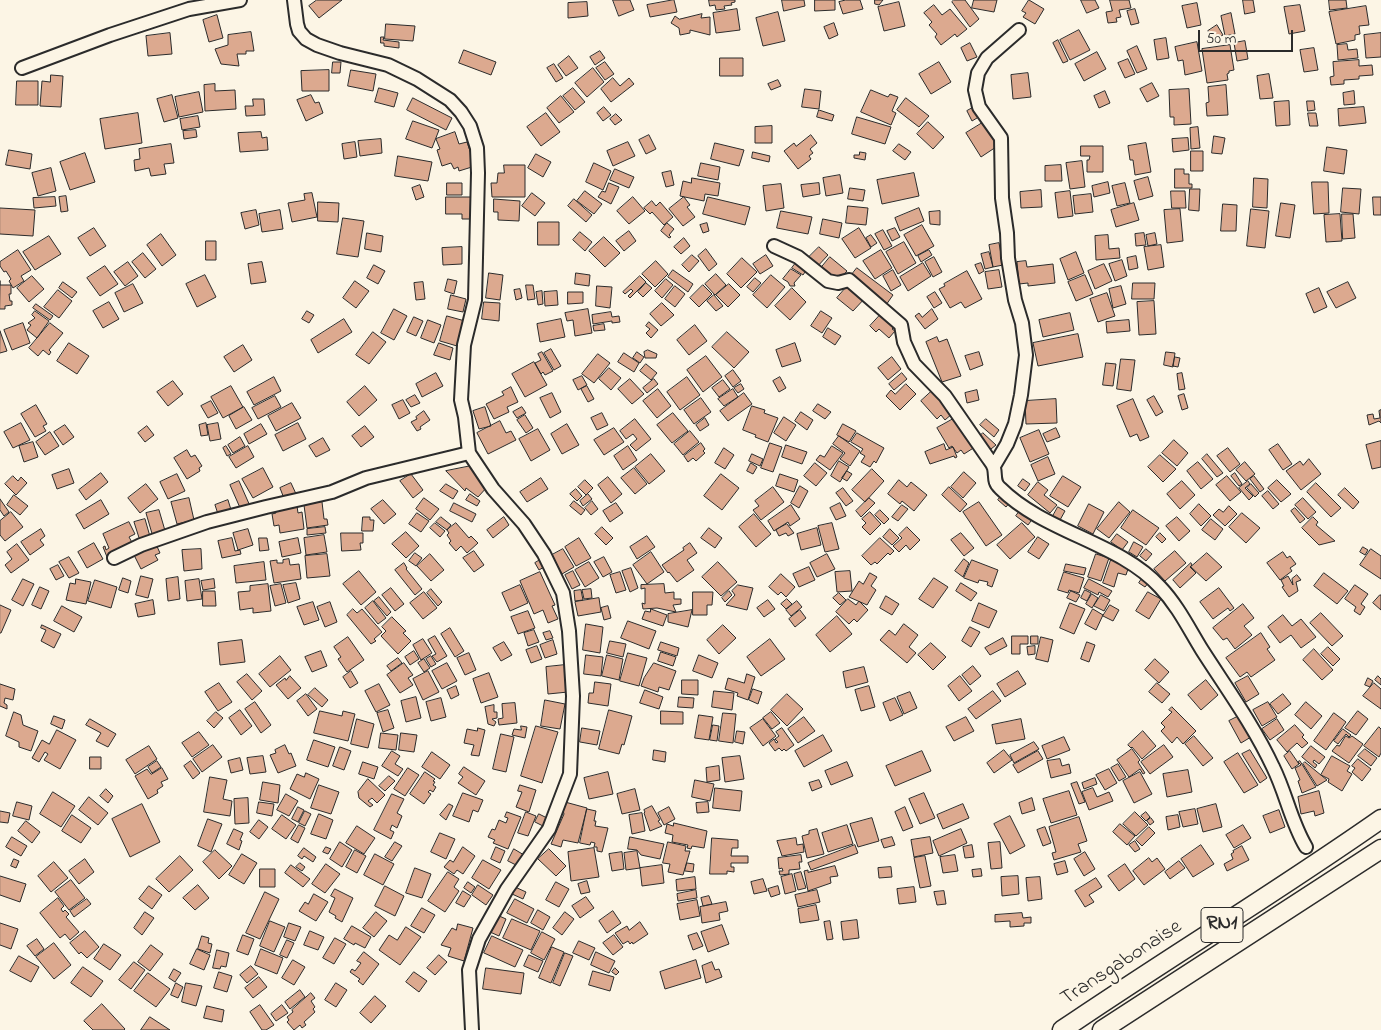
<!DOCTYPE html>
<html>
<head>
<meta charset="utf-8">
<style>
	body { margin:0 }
	#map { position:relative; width:1381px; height:1030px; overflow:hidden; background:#fcf5e5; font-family:"Indie Flower",sans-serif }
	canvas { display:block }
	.scale { position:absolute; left:1198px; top:30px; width:95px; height:22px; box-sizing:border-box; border:2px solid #2b2b2b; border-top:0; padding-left:6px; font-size:15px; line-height:18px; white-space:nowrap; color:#2b2b2b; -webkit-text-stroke:4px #fcf5e5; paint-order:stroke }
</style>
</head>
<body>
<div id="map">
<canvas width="1381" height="1030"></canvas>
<div class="scale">50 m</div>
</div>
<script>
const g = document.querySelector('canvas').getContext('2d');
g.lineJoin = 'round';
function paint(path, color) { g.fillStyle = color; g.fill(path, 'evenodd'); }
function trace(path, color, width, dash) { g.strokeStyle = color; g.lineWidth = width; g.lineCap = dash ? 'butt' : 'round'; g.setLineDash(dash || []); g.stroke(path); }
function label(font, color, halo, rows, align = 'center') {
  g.font = font + ' "Indie Flower",sans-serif'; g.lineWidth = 5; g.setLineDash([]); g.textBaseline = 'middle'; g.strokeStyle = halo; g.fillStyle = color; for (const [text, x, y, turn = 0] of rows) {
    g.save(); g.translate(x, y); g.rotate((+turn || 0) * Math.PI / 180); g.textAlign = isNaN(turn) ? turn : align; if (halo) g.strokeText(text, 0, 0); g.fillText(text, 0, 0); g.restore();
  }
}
const building = new Path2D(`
	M 317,0 L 342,0 L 319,18 L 309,6 Z
	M 613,0 L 630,0 L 634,10 L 619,16 Z
	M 674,0 L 677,12 L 650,17 L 647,5 Z
	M 709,0 L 735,0 L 735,2 L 731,3 L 732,5 L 724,6 L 725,9 L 716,10 L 715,5 L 710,6 Z
	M 782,0 L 804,0 L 805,6 L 784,11 Z
	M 815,0 L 835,0 L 835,10 L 815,11 Z
	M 846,0 L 860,0 L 863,9 L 843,14 L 839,2 Z
	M 875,0 L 883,0 L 879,5 L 875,4 Z
	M 954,0 L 965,0 L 979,19 L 970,27 L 952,2 Z
	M 974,0 L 997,0 L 994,12 L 972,8 Z
	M 1029,0 L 1044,9 L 1035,24 L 1023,17 L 1026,13 L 1022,11 Z
	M 1081,0 L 1095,0 L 1099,8 L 1087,13 Z
	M 1110,0 L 1129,0 L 1131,8 L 1119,10 L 1121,17 L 1116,18 L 1117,22 L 1108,23 L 1106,12 L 1112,11 Z
	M 1243,0 L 1253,0 L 1255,12 L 1245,14 Z
	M 1329,0 L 1346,0 L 1347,8 L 1330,10 Z
	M 587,2 L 588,16 L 568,18 L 568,3 Z
	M 899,2 L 905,26 L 884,31 L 878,7 Z
	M 1197,3 L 1201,25 L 1187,28 L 1182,6 Z
	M 934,5 L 942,15 L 950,9 L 967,29 L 957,37 L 955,34 L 941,45 L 935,37 L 937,34 L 929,25 L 932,22 L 924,13 Z
	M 1300,5 L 1305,31 L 1289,34 L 1284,7 Z
	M 1366,6 L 1369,25 L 1359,26 L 1360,34 L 1355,35 L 1355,40 L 1336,44 L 1329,12 Z
	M 737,9 L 740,30 L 716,33 L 713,13 Z
	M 1135,9 L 1139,23 L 1131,25 L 1127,11 Z
	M 778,12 L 785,41 L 763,46 L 756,18 Z
	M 1231,13 L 1235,34 L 1225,36 L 1221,16 Z
	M 702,14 L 701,18 L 710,17 L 710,35 L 690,30 L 690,33 L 680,35 L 679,28 L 671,23 L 675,16 L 679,19 Z
	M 217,15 L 223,38 L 209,42 L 203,20 Z
	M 834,23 L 838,35 L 829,39 L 824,27 Z
	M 386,24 L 415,26 L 413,41 L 385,39 Z
	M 1217,25 L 1223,35 L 1214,40 L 1208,31 Z
	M 1079,30 L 1090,50 L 1070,60 L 1060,40 Z
	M 251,32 L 254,51 L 246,51 L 246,54 L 237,54 L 239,66 L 221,64 L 215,49 L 228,45 L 228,35 Z
	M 170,33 L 172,54 L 148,56 L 146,36 Z
	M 1381,33 L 1381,57 L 1366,58 L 1364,35 Z
	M 381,37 L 384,37 L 383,40 L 399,42 L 399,48 L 384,46 L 384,43 L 381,43 Z
	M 1166,38 L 1169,58 L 1157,60 L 1154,40 Z
	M 1058,40 L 1068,61 L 1063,63 L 1053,43 Z
	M 1245,41 L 1248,59 L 1237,61 L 1234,43 Z
	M 1197,42 L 1202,71 L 1185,75 L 1183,60 L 1178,61 L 1175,47 Z
	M 970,43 L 977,57 L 967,61 L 961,48 Z
	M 1347,44 L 1348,50 L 1357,49 L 1358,58 L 1338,60 L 1337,45 Z
	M 1230,45 L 1234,70 L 1229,71 L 1229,73 L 1227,74 L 1228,80 L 1207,83 L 1202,49 Z
	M 1137,46 L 1147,69 L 1137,73 L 1127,51 Z
	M 1314,48 L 1318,70 L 1304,72 L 1300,50 Z
	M 464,50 L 496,62 L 491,75 L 459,63 Z
	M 600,51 L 605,58 L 595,65 L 590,57 Z
	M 1097,52 L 1106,69 L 1084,81 L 1075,64 Z
	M 569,56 L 578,68 L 566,76 L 558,65 Z
	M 720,58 L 743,58 L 743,76 L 720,76 Z
	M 1128,59 L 1135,74 L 1125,78 L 1118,63 Z
	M 1359,60 L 1359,66 L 1372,65 L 1373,75 L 1359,76 L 1359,79 L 1344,80 L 1344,84 L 1331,85 L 1330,77 L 1334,76 L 1333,62 Z
	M 333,62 L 341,62 L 340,73 L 332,73 Z
	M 605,62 L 614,74 L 605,80 L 596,68 Z
	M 939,62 L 951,82 L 931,94 L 919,74 Z
	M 554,64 L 563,78 L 556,82 L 547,68 Z
	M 593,68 L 604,82 L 587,97 L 575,83 Z
	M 329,70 L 329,91 L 302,91 L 301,71 Z
	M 351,70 L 376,74 L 373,91 L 348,86 Z
	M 1028,73 L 1031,97 L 1013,99 L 1011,75 Z
	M 1269,74 L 1273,98 L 1260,99 L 1257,76 Z
	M 51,75 L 63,76 L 61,107 L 40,106 L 42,81 L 50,82 Z
	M 613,78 L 620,86 L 629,78 L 634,84 L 611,102 L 601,89 Z
	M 778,80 L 781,86 L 771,90 L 768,84 Z
	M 17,81 L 38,81 L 38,105 L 16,105 Z
	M 1152,83 L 1159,96 L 1147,102 L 1140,89 Z
	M 215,84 L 215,91 L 235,90 L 236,109 L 205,111 L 204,85 Z
	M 1226,85 L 1228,115 L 1207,116 L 1206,103 L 1209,102 L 1208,87 Z
	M 379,88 L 398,93 L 394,107 L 375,102 Z
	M 573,88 L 585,102 L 575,110 L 563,96 Z
	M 805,89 L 821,91 L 819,109 L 802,107 Z
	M 1189,89 L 1191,124 L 1174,125 L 1174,117 L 1170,117 L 1169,90 Z
	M 871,90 L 888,97 L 890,94 L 898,97 L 892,111 L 896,113 L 891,125 L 861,112 Z
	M 1105,91 L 1110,103 L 1099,108 L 1094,96 Z
	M 1354,91 L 1355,104 L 1344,105 L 1343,93 Z
	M 199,92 L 203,112 L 179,117 L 175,97 Z
	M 172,95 L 178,118 L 164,122 L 157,99 Z
	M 311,95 L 315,103 L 319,102 L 323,113 L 306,121 L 297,100 Z
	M 561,96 L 574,112 L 559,123 L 547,108 Z
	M 413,98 L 452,118 L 446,130 L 407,110 Z
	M 906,98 L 929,116 L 919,127 L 897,110 Z
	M 253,99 L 264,99 L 265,115 L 246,116 L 245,106 L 253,106 Z
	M 1289,101 L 1290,125 L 1276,126 L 1274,102 Z
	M 1307,101 L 1314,101 L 1315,110 L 1308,111 Z
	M 976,106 L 982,115 L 972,121 L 967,111 Z
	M 604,107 L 611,115 L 603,121 L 597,113 Z
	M 1364,107 L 1366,123 L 1339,126 L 1338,109 Z
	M 819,110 L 834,115 L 832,121 L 817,117 Z
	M 138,113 L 142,143 L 105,149 L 100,119 Z
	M 546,113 L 560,132 L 541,146 L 527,127 Z
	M 1308,113 L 1316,113 L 1318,126 L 1310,126 Z
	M 616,114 L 622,120 L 615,125 L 610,119 Z
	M 198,116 L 200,127 L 182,130 L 180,119 Z
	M 857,117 L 891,127 L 885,144 L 852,134 Z
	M 413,121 L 439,130 L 432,148 L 406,139 Z
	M 928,122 L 944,137 L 933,149 L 917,134 Z
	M 984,122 L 999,145 L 981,157 L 966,133 Z
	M 772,126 L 772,143 L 755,143 L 755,127 Z
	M 1198,127 L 1200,148 L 1191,149 L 1190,128 Z
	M 196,130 L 197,137 L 184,139 L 183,131 Z
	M 261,132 L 262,138 L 267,137 L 268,150 L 240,152 L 238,133 Z
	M 455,132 L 459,144 L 467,142 L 475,166 L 459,171 L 458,167 L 454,169 L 451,163 L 442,166 L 437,150 L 440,149 L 436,139 Z
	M 649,135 L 656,149 L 646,154 L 639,140 Z
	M 811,135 L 817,143 L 810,149 L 813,153 L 809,156 L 811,159 L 798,169 L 784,151 L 794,143 L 796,146 Z
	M 1214,136 L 1225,138 L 1222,154 L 1212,153 Z
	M 1188,138 L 1189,150 L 1173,152 L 1172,139 Z
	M 381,139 L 382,153 L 360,156 L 358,141 Z
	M 355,142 L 357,157 L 344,159 L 342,144 Z
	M 628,142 L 635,156 L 613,166 L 607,151 Z
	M 715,143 L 744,150 L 739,166 L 711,159 Z
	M 1146,143 L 1151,172 L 1135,175 L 1133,160 L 1130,160 L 1128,146 Z
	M 171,144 L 174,163 L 164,164 L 166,174 L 151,176 L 149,168 L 135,171 L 134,160 L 140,159 L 139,149 Z
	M 899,144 L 911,152 L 905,160 L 893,151 Z
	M 1081,146 L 1103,146 L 1103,172 L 1087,172 L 1087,160 L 1089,160 L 1090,156 L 1081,156 Z
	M 1327,147 L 1347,150 L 1344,174 L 1324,171 Z
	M 9,150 L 32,154 L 30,169 L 6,165 Z
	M 1191,151 L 1203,151 L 1203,171 L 1191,171 Z
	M 753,152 L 770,156 L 769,162 L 752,158 Z
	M 860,152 L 866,153 L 865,160 L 854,158 L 854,155 L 859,155 Z
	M 85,153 L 95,182 L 70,190 L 60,162 Z
	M 536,154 L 551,162 L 543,177 L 528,168 Z
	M 398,156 L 432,162 L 428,181 L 395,176 Z
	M 1082,161 L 1085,187 L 1070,189 L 1066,163 Z
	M 594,163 L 611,171 L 603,190 L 586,182 Z
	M 701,163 L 720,167 L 718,180 L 698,176 Z
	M 504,165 L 525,165 L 525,197 L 492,197 L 491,183 L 497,183 L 498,173 L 504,173 Z
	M 1061,165 L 1062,181 L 1045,181 L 1045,166 Z
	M 51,168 L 56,191 L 38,196 L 32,173 Z
	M 615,169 L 634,177 L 629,188 L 610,180 Z
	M 1175,169 L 1184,169 L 1184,174 L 1189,174 L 1189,184 L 1192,184 L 1192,188 L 1175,188 Z
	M 671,171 L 674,185 L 666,187 L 662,173 Z
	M 914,173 L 919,196 L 882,204 L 877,180 Z
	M 840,175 L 843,193 L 826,196 L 823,178 Z
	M 1148,177 L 1153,196 L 1139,200 L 1134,181 Z
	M 692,178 L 720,183 L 718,196 L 705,194 L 704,201 L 680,196 L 683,181 L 691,183 Z
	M 1254,178 L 1268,179 L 1267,208 L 1253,207 Z
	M 1108,182 L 1110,193 L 1094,197 L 1092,186 Z
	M 1312,182 L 1328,182 L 1329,213 L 1314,214 Z
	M 447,183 L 462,183 L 462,195 L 447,195 Z
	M 609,183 L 619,187 L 611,204 L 598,197 L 602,191 L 605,192 Z
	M 819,183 L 820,194 L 803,197 L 801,185 Z
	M 1125,183 L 1130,203 L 1117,206 L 1112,186 Z
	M 781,184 L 784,208 L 766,211 L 763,186 Z
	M 420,185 L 424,197 L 416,200 L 412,188 Z
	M 850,188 L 865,190 L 863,201 L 848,199 Z
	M 1343,188 L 1361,189 L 1359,214 L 1341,212 Z
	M 1190,189 L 1200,189 L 1199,211 L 1189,210 Z
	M 1041,190 L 1042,207 L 1021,208 L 1020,192 Z
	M 585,191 L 602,204 L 594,214 L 577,201 Z
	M 1070,191 L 1073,216 L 1058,218 L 1055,193 Z
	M 1171,191 L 1185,191 L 1186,208 L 1172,208 Z
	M 312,193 L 317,217 L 292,222 L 288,203 L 305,200 L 304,194 Z
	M 532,193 L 545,203 L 535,216 L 522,206 Z
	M 1091,194 L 1093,212 L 1075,214 L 1073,196 Z
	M 66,196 L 68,211 L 61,212 L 59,197 Z
	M 55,197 L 56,206 L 34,208 L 33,198 Z
	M 446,197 L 474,197 L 474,219 L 462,219 L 462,214 L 446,214 Z
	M 633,197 L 645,211 L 629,224 L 617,211 Z
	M 684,197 L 690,205 L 687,207 L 695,217 L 683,226 L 669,209 Z
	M 708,197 L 750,207 L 745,225 L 703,214 Z
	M 1373,197 L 1381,197 L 1381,215 L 1374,215 Z
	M 494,199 L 520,201 L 519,221 L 498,220 L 498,212 L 494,212 Z
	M 574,199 L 592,215 L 586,222 L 568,206 Z
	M 652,201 L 656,206 L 660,202 L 673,217 L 664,225 L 652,212 L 650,214 L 644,208 Z
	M 318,202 L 339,203 L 338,222 L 318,221 Z
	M 1134,203 L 1139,220 L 1116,227 L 1111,210 Z
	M 1281,203 L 1295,205 L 1290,238 L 1276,236 Z
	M 1223,204 L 1237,205 L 1236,231 L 1221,231 Z
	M 848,206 L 868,208 L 866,225 L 846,223 Z
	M 0,208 L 35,210 L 33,236 L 0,234 Z
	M 919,208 L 924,221 L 900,231 L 895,218 Z
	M 1180,209 L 1183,241 L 1167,243 L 1164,210 Z
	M 1251,209 L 1269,211 L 1265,248 L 1247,246 Z
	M 256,210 L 259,225 L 245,229 L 241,213 Z
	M 280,210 L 283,229 L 262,232 L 259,214 Z
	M 781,211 L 812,217 L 808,234 L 777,228 Z
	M 940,211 L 940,225 L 930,224 L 929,212 Z
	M 1340,214 L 1342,241 L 1326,242 L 1324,215 Z
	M 1342,214 L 1353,214 L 1355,238 L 1343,239 Z
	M 343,218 L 364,221 L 358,257 L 337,254 Z
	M 823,219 L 842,223 L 839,238 L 820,234 Z
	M 538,222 L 559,222 L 559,245 L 538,245 Z
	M 667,223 L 674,229 L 669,235 L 671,237 L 669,238 L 661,231 Z
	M 707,223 L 709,231 L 703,233 L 700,225 Z
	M 922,225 L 934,246 L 916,256 L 904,235 Z
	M 94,228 L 106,246 L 90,256 L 78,238 Z
	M 859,228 L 871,248 L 855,258 L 842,239 Z
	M 895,228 L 900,237 L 892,241 L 887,231 Z
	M 883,230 L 892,246 L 884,250 L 875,234 Z
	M 629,231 L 636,241 L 624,251 L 616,241 Z
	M 580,232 L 592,242 L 585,251 L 573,240 Z
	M 367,233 L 383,236 L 381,252 L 365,249 Z
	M 1144,233 L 1146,245 L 1136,246 L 1135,234 Z
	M 1155,233 L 1157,244 L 1148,246 L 1146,235 Z
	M 161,234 L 176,255 L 162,266 L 147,245 Z
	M 871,235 L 877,243 L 871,247 L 866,238 Z
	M 1108,235 L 1109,249 L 1119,248 L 1120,258 L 1096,260 L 1095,236 Z
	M 49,236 L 61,254 L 35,270 L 23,252 Z
	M 604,237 L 620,253 L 605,267 L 589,251 Z
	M 684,238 L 690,246 L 681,254 L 674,247 Z
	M 206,241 L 216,241 L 216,260 L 206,260 Z
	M 904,242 L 916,263 L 898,274 L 886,252 Z
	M 999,243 L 1003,265 L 993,267 L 989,245 Z
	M 1161,245 L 1164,267 L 1148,270 L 1144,247 Z
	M 462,247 L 462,264 L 443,265 L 442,248 Z
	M 819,247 L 828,255 L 816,268 L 807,259 Z
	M 706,249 L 717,264 L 709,271 L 698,256 Z
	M 18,250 L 31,270 L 21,276 L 24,281 L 13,288 L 9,281 L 11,279 L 6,271 L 4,272 L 0,266 L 0,262 Z
	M 881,250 L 892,268 L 875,279 L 863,261 Z
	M 929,250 L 932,255 L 921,262 L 918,256 Z
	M 989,252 L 993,267 L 985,269 L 981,254 Z
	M 1076,252 L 1084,273 L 1068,280 L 1060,259 Z
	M 143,253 L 156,269 L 145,278 L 132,262 Z
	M 692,255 L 699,261 L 689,272 L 682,265 Z
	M 766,255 L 773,266 L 760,274 L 753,264 Z
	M 1136,256 L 1138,268 L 1129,270 L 1127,258 Z
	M 830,257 L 847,271 L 837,282 L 821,268 Z
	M 934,257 L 942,272 L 933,277 L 925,262 Z
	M 742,258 L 757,272 L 741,288 L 727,274 Z
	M 798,260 L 807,269 L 803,275 L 792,268 Z
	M 1122,260 L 1127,276 L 1115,281 L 1109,264 Z
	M 656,261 L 668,274 L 655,287 L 642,274 Z
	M 1026,261 L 1027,267 L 1053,264 L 1055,283 L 1028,286 L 1028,283 L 1019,284 L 1017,262 Z
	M 128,262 L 138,276 L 125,286 L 114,272 Z
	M 262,262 L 266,282 L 251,284 L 248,264 Z
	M 923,263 L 931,276 L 908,291 L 900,277 Z
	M 981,263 L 984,271 L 979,274 L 975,265 Z
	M 1104,264 L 1112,281 L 1095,289 L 1088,271 Z
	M 374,265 L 385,271 L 378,284 L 367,278 Z
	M 105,266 L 118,284 L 100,296 L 87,278 Z
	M 857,268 L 893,295 L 886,305 L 850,277 Z
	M 791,269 L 801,275 L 794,283 L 795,286 L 790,286 L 788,282 L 783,279 Z
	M 673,270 L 693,284 L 688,292 L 668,277 Z
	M 893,270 L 901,285 L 891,291 L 883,276 Z
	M 999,270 L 1002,287 L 988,289 L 985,272 Z
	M 967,271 L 982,299 L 965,308 L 961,302 L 950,308 L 939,289 L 945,286 L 944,284 Z
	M 489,273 L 503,275 L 500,300 L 486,298 Z
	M 576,273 L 590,275 L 589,286 L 575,284 Z
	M 716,274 L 726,285 L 715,295 L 705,284 Z
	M 205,275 L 216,297 L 197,307 L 186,284 Z
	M 771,275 L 785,287 L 767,308 L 753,295 Z
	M 1085,275 L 1093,294 L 1076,301 L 1068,282 Z
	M 32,276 L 44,289 L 29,302 L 17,288 Z
	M 640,276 L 646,282 L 630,298 L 628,296 L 633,291 L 631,289 L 625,294 L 623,292 Z
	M 755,278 L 761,283 L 753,292 L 747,287 Z
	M 448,279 L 457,281 L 454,294 L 445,291 Z
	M 666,279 L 673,285 L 662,298 L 655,291 Z
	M 0,281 L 0,285 L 11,285 L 11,294 L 9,294 L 10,301 L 12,301 L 12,305 L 5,306 L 5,309 L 0,309 Z
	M 355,281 L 369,291 L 356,308 L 343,298 Z
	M 63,282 L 77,292 L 72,298 L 59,288 Z
	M 423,282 L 425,299 L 416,300 L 414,283 Z
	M 1348,282 L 1356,298 L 1336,308 L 1327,292 Z
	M 646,283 L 652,288 L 643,297 L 638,292 Z
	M 850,283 L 866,297 L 853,311 L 837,298 Z
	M 1133,283 L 1155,283 L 1154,299 L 1132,299 Z
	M 133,284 L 143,303 L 124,312 L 115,293 Z
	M 729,284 L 740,295 L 728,307 L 716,295 Z
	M 526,285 L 533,285 L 535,299 L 528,300 Z
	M 703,285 L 712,294 L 699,307 L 690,298 Z
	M 597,286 L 612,287 L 610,308 L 596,306 Z
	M 675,286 L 685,294 L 675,307 L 665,299 Z
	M 1121,286 L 1126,304 L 1113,308 L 1109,289 Z
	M 792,288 L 806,302 L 790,320 L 775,306 Z
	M 1319,288 L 1327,307 L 1314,313 L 1306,294 Z
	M 520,289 L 522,298 L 516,300 L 514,290 Z
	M 58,290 L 72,301 L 59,318 L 44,307 Z
	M 542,291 L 543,304 L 538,305 L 536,292 Z
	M 557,291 L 558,305 L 545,306 L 544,292 Z
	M 568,292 L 583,292 L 583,303 L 568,304 Z
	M 935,292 L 942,303 L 934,308 L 927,297 Z
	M 1107,293 L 1115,316 L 1098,322 L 1090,299 Z
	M 451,295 L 466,299 L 463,312 L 448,309 Z
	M 714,295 L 723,306 L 716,311 L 707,301 Z
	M 1154,301 L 1156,334 L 1139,335 L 1137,302 Z
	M 109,302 L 119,319 L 103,328 L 93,311 Z
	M 484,302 L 500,303 L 499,321 L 482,319 Z
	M 662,303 L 674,315 L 661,326 L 650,314 Z
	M 36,304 L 53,316 L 50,320 L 33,308 Z
	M 394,309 L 407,316 L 394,340 L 381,333 Z
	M 588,309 L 592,333 L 575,336 L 573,320 L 567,321 L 565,313 Z
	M 932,309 L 938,319 L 925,329 L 915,316 L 919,313 L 922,317 Z
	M 35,311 L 49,321 L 37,338 L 27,330 L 31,325 L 28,323 L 35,318 L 32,315 Z
	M 307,311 L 314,315 L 309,323 L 302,319 Z
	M 821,311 L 832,318 L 822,333 L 811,326 Z
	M 611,312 L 612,317 L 619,316 L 620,322 L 612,323 L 612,321 L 593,324 L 592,315 Z
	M 882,313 L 896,325 L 892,329 L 895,331 L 889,338 L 879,329 L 876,332 L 870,326 Z
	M 1070,313 L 1074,330 L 1043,337 L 1039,320 Z
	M 447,316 L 465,321 L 457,346 L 440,341 Z
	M 414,317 L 423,321 L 416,336 L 407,332 Z
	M 344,319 L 352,332 L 318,353 L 311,340 Z
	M 561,319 L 565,337 L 540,342 L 537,324 Z
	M 428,320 L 441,325 L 434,343 L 421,338 Z
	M 1129,320 L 1130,331 L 1107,333 L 1106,322 Z
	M 649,322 L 658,330 L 651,338 L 646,333 L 650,329 L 646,326 Z
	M 23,323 L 30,343 L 12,350 L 4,330 Z
	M 50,323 L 63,333 L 49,350 L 51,352 L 49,355 L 43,350 L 38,356 L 29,348 Z
	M 604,324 L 605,330 L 594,331 L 593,326 Z
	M 695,325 L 707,341 L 689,355 L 677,340 Z
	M 828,328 L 841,336 L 835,345 L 823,337 Z
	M 0,331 L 7,351 L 0,353 Z
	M 373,332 L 386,342 L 369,364 L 356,355 Z
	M 727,332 L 749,352 L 734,368 L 712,347 Z
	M 1078,334 L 1083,357 L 1038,366 L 1033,343 Z
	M 937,337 L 939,342 L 947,339 L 961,376 L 942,382 L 926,342 Z
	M 69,343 L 89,356 L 77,374 L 57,361 Z
	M 439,343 L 453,348 L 450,360 L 434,355 Z
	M 795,343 L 801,361 L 782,367 L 776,350 Z
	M 243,345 L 252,360 L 234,372 L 224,357 Z
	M 551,349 L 561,366 L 554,370 L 544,353 Z
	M 648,350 L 657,354 L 656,358 L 645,358 L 644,352 Z
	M 542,352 L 553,371 L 545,375 L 543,372 L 541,374 L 535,363 L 541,360 L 538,354 Z
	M 637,352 L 644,357 L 640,363 L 633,358 Z
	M 979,352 L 983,365 L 970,370 L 965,356 Z
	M 1166,352 L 1175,353 L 1173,367 L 1164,365 Z
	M 624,353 L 639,363 L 634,372 L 618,362 Z
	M 598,354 L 610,363 L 594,383 L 582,374 Z
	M 706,356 L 722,377 L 703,392 L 687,370 Z
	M 892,357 L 901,369 L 888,380 L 878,368 Z
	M 1175,357 L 1180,358 L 1178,367 L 1173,366 Z
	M 1121,359 L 1135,360 L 1131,391 L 1117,389 Z
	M 534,362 L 547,385 L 525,397 L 512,374 Z
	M 1106,363 L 1116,364 L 1113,386 L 1103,385 Z
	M 646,364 L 657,373 L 651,380 L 640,371 Z
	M 609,368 L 621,378 L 611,390 L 599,379 Z
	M 733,370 L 741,381 L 733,387 L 725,376 Z
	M 436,373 L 443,386 L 422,397 L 416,384 Z
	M 902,373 L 907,379 L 894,390 L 889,384 Z
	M 1182,373 L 1185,389 L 1179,390 L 1177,374 Z
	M 582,376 L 587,385 L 578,390 L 573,380 Z
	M 274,377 L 281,391 L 254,405 L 247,392 Z
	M 687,377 L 700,395 L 680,410 L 667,392 Z
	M 780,377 L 786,388 L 779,392 L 773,381 Z
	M 630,379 L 644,394 L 632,404 L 618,389 Z
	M 654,379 L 658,384 L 647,393 L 643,388 Z
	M 723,380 L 730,389 L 719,397 L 712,388 Z
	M 173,381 L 183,394 L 168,406 L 157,392 Z
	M 741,384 L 744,389 L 738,393 L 734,388 Z
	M 906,384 L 916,394 L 900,410 L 886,396 L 891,390 L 895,394 Z
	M 231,386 L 243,407 L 223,418 L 211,397 Z
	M 365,386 L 377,400 L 359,416 L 347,402 Z
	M 587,386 L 594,399 L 588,402 L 581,389 Z
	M 511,387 L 518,402 L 507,407 L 509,412 L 494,419 L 486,404 L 504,395 L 502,392 Z
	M 658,389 L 671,406 L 657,418 L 643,401 Z
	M 733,389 L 738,397 L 724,406 L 718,399 Z
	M 977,390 L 979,400 L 967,403 L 965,393 Z
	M 932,391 L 953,413 L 945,420 L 941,415 L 937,419 L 921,401 Z
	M 552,393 L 561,412 L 550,418 L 540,398 Z
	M 744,393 L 752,404 L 728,421 L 720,411 Z
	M 1184,394 L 1188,408 L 1182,410 L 1178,396 Z
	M 415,395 L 420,403 L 411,407 L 406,400 Z
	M 275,396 L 281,407 L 258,419 L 252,408 Z
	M 1154,396 L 1163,412 L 1156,416 L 1147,400 Z
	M 701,398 L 711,412 L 694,424 L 684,410 Z
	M 1056,399 L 1057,423 L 1026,424 L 1025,401 Z
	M 1133,399 L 1149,437 L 1140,441 L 1137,434 L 1130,437 L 1117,406 Z
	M 403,400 L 410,413 L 399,419 L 392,405 Z
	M 211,401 L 218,413 L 208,418 L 201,406 Z
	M 292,403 L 301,418 L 276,431 L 268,416 Z
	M 818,404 L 831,412 L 825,419 L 813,411 Z
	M 36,405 L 47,424 L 43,426 L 46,431 L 35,437 L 21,414 Z
	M 752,406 L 765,410 L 764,413 L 778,418 L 768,442 L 755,437 L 756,435 L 743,430 Z
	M 244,407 L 252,420 L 236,429 L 229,416 Z
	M 485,407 L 491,426 L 479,429 L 473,411 Z
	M 522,407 L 526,413 L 517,418 L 513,412 Z
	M 1381,410 L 1381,423 L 1379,421 L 1369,425 L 1367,415 L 1373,414 L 1374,419 L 1380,418 L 1379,411 Z
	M 424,411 L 430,420 L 420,427 L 421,429 L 417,431 L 411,422 L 417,419 L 416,417 Z
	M 801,412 L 813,420 L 807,430 L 795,421 Z
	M 602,413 L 608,425 L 597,430 L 591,418 Z
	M 673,413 L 688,431 L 672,443 L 657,425 Z
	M 525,415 L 533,428 L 526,433 L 517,420 Z
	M 784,417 L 796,425 L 786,441 L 774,433 Z
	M 705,418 L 709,425 L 700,431 L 696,425 Z
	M 955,418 L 975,447 L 964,454 L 961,450 L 957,453 L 952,446 L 949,448 L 937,428 Z
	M 635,419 L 651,439 L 636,451 L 630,445 L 637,439 L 633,434 L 626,439 L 620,431 Z
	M 986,419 L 999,430 L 994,437 L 980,425 Z
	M 500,421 L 506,433 L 511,431 L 516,440 L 488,454 L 477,433 Z
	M 21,423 L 30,440 L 13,448 L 4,432 Z
	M 206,423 L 208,435 L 201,436 L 199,425 Z
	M 218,423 L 221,439 L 210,441 L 207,425 Z
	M 298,423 L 306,439 L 283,451 L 275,435 Z
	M 261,424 L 267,434 L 249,444 L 244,434 Z
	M 567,424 L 579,445 L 562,454 L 551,434 Z
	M 843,424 L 856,431 L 849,442 L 837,435 Z
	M 65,425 L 74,437 L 63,445 L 54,432 Z
	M 147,426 L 154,435 L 145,442 L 138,433 Z
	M 365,426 L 374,437 L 361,447 L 352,436 Z
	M 614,428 L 624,442 L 604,455 L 594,440 Z
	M 1056,428 L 1060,437 L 1047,442 L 1043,434 Z
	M 538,429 L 550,450 L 531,461 L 519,439 Z
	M 1039,430 L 1049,454 L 1030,462 L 1020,438 Z
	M 690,431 L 699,442 L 683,455 L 674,444 Z
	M 50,432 L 59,446 L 45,455 L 36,442 Z
	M 857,433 L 884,448 L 876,463 L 874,461 L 870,467 L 861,462 L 865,456 L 860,453 L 863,449 L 851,442 Z
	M 983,433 L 996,445 L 991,449 L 979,437 Z
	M 839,436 L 860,451 L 850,466 L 840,459 L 845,453 L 833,444 Z
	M 240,437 L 245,446 L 233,453 L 228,445 Z
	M 323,438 L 330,450 L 316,457 L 309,446 Z
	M 1174,440 L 1188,453 L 1177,466 L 1162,453 Z
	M 1381,441 L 1381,467 L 1372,469 L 1366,445 Z
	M 33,442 L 38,457 L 24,462 L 19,446 Z
	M 701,443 L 705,449 L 703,451 L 705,453 L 696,461 L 693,458 L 688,462 L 684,456 Z
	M 770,443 L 782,447 L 773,472 L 761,468 Z
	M 944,444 L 946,450 L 953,447 L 957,457 L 955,458 L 954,456 L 930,464 L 925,452 Z
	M 1278,444 L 1292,464 L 1283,470 L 1269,450 Z
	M 786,445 L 807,452 L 802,464 L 782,457 Z
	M 226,446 L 231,454 L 227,456 L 223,448 Z
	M 248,446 L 254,457 L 236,468 L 229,457 Z
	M 628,446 L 637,460 L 623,470 L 614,456 Z
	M 832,446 L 843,453 L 830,470 L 816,460 L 820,455 L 824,457 Z
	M 724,448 L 734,455 L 725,469 L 715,463 Z
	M 1228,448 L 1240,464 L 1230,472 L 1217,456 Z
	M 187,450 L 191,457 L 195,455 L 202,466 L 199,468 L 200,471 L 187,479 L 174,458 Z
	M 651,454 L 665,471 L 649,484 L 635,467 Z
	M 752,454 L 763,459 L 760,466 L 749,461 Z
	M 1207,454 L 1223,473 L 1217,477 L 1202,459 Z
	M 1160,455 L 1176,469 L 1163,482 L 1148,467 Z
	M 1048,457 L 1055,474 L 1038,481 L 1031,465 Z
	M 1309,459 L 1321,474 L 1301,490 L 1286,471 L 1300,461 L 1303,465 Z
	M 839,461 L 849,467 L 840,482 L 831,476 Z
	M 1198,462 L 1213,479 L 1201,489 L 1187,471 Z
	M 1245,462 L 1255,474 L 1246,481 L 1236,470 Z
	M 751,463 L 757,467 L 753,474 L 747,471 Z
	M 815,463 L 827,473 L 816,486 L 804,476 Z
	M 471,466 L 488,486 L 478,497 L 466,488 L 465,491 L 446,471 Z
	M 263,468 L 273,487 L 253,498 L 242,479 Z
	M 634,468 L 647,484 L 635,494 L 621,478 Z
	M 69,469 L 74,483 L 57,489 L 52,475 Z
	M 872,469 L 884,481 L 865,502 L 852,490 Z
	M 847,471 L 852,474 L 847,481 L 842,478 Z
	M 964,472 L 976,483 L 963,498 L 951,487 Z
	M 101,473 L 108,482 L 86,500 L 79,490 Z
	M 1235,473 L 1242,484 L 1239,486 L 1231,476 Z
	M 177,474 L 185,491 L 168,499 L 160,482 Z
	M 411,474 L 423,490 L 413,498 L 400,481 Z
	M 721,474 L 739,488 L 722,510 L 704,496 Z
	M 780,474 L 798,480 L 794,492 L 776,486 Z
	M 13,476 L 18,481 L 21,477 L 27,483 L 16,495 L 5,484 Z
	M 1063,476 L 1081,487 L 1068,507 L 1050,496 Z
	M 1227,476 L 1241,492 L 1230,501 L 1216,485 Z
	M 1254,476 L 1264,489 L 1260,492 L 1250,479 Z
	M 608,477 L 622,494 L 611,503 L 598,485 Z
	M 541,478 L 548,489 L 527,502 L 520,492 Z
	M 1023,479 L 1030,484 L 1025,491 L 1018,486 Z
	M 585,480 L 593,488 L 586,495 L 578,487 Z
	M 899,480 L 907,487 L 911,482 L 927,495 L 914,511 L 902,501 L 900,504 L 888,494 Z
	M 1277,480 L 1291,494 L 1281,502 L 1268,488 Z
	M 239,481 L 250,506 L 241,510 L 230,485 Z
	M 1182,481 L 1195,495 L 1180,509 L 1167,494 Z
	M 1248,481 L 1250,484 L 1245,488 L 1253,496 L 1249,500 L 1239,488 Z
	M 1038,482 L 1048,490 L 1044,495 L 1057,505 L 1050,513 L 1028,495 Z
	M 291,483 L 297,496 L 285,501 L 280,488 Z
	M 1316,483 L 1341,508 L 1331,517 L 1307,492 Z
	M 146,484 L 158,499 L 140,513 L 128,498 Z
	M 446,484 L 458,491 L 453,499 L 440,491 Z
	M 1251,484 L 1259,493 L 1255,497 L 1247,488 Z
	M 800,486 L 808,491 L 799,508 L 791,503 Z
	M 773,487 L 784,502 L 761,520 L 753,510 L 759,506 L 755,501 Z
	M 949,487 L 967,504 L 960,512 L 942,495 Z
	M 843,488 L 853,501 L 846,506 L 836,493 Z
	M 1345,488 L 1359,502 L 1353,509 L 1338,495 Z
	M 576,489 L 582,496 L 577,501 L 570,494 Z
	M 1268,491 L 1279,504 L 1273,509 L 1262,496 Z
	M 470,494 L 480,501 L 477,506 L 466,500 Z
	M 588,494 L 592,499 L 583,506 L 580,501 Z
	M 14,495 L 28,506 L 20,515 L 7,505 Z
	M 1002,495 L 1011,501 L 1006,507 L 998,500 Z
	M 189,498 L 194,520 L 177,524 L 171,502 Z
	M 424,498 L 439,509 L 430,520 L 416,509 Z
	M 869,498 L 875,503 L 861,517 L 856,511 Z
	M 1303,498 L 1316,512 L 1308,519 L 1295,505 Z
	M 0,499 L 9,512 L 4,516 L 0,510 Z
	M 101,500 L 109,514 L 84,529 L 76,515 Z
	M 228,500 L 232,513 L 219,517 L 215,505 Z
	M 383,500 L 396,514 L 384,524 L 371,509 Z
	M 574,501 L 585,510 L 581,515 L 570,506 Z
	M 592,501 L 598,509 L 591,515 L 585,508 Z
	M 322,502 L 324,519 L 327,519 L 328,525 L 307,528 L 304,505 Z
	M 979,502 L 1002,535 L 986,546 L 963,512 Z
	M 1119,502 L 1130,512 L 1109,538 L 1097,529 Z
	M 454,503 L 476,514 L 472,522 L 450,511 Z
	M 616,503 L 623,513 L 610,522 L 603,511 Z
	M 840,503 L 846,516 L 836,520 L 830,508 Z
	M 1089,504 L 1104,512 L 1093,534 L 1078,526 Z
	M 1199,504 L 1211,516 L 1201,526 L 1190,514 Z
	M 791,505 L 800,519 L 790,526 L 788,522 L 774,531 L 768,521 Z
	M 902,505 L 908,509 L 898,521 L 892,517 Z
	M 297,506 L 298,513 L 302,512 L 304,529 L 280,533 L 279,525 L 274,526 L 272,514 L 276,513 L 275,509 Z
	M 1229,506 L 1237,514 L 1225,526 L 1213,515 L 1219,509 L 1223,512 Z
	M 1058,507 L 1065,511 L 1060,520 L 1053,516 Z
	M 1022,508 L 1034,517 L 1028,525 L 1016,516 Z
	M 1295,508 L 1305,519 L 1300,523 L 1291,511 Z
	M 159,510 L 166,534 L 153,537 L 146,513 Z
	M 880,510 L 889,519 L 884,524 L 875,515 Z
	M 1133,510 L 1159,528 L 1146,545 L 1121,528 Z
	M 11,512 L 23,527 L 5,541 L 0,535 L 0,521 Z
	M 870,512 L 881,524 L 870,535 L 862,527 L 866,523 L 862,519 Z
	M 417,513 L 429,521 L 421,532 L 409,524 Z
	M 1242,513 L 1260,528 L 1246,543 L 1229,527 Z
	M 754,514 L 771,534 L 756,547 L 739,527 Z
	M 363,517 L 370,517 L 370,520 L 374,520 L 373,531 L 362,531 Z
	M 441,517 L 451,525 L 447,530 L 436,522 Z
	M 504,517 L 509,525 L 493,538 L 487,530 Z
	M 1177,517 L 1190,531 L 1179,541 L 1166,526 Z
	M 1313,517 L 1318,522 L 1316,525 L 1335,541 L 1319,545 L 1302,528 Z
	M 145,519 L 151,540 L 141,544 L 134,522 Z
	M 1211,519 L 1223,529 L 1215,540 L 1202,530 Z
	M 129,522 L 135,534 L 129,537 L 134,546 L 118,553 L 116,550 L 112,551 L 114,554 L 107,557 L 103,547 L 105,546 L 106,550 L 109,548 L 103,534 Z
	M 435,523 L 445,531 L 440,537 L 430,528 Z
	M 456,523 L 469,538 L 471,536 L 478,543 L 467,553 L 461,546 L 456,551 L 449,543 L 451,541 L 447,535 L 449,533 L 447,530 Z
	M 832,523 L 839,549 L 825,552 L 818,526 Z
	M 1022,523 L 1035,537 L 1010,559 L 997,545 Z
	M 787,524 L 794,533 L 788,536 L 786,533 L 779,536 L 776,530 Z
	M 325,527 L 326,533 L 307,535 L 307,529 Z
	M 602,527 L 613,538 L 606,545 L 595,534 Z
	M 907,527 L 920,540 L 910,550 L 906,545 L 899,552 L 893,546 L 902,538 L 899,535 Z
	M 709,528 L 722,538 L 715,548 L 701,538 Z
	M 817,528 L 821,545 L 801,550 L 797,534 Z
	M 41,529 L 45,536 L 40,540 L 44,545 L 30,555 L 21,542 Z
	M 248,529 L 253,545 L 238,550 L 233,533 Z
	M 890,529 L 899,538 L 892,545 L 883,537 Z
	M 406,532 L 419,546 L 406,558 L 392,544 Z
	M 341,533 L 363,533 L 363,543 L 360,543 L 361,550 L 342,551 Z
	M 961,533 L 974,548 L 964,556 L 951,540 Z
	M 1160,533 L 1166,539 L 1162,543 L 1156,537 Z
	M 1117,534 L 1128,542 L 1122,550 L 1111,542 Z
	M 324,535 L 327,552 L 306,555 L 304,538 Z
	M 647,536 L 655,547 L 637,559 L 630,547 Z
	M 1038,537 L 1049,544 L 1039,559 L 1028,552 Z
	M 232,538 L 235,551 L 240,550 L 241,554 L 222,558 L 218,541 Z
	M 259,538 L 267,538 L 269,550 L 260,551 Z
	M 298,538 L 301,553 L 282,557 L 279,542 Z
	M 579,538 L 591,558 L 576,566 L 565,547 Z
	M 880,538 L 894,551 L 890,555 L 888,553 L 877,564 L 875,562 L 871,565 L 862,556 Z
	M 155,542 L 160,553 L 155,555 L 158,560 L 141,569 L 134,555 Z
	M 1134,542 L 1143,547 L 1137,557 L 1129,552 Z
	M 94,543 L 103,559 L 87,568 L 78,552 Z
	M 690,543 L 697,553 L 687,560 L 694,570 L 677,582 L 669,572 L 668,573 L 662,565 L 684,550 L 683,548 Z
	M 17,544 L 29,560 L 11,573 L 5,565 L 12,559 L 7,552 Z
	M 1363,547 L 1368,550 L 1365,555 L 1360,552 Z
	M 201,549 L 202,569 L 184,571 L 182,550 Z
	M 563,549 L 574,567 L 562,574 L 552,555 Z
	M 1146,549 L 1152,554 L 1146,561 L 1140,556 Z
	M 1371,549 L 1381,556 L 1381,579 L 1360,565 Z
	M 474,551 L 484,565 L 474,572 L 463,558 Z
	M 1175,551 L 1186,563 L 1165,581 L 1154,569 Z
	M 651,552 L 664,572 L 647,584 L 633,565 Z
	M 1283,552 L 1287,558 L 1290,556 L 1296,564 L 1290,568 L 1292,571 L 1280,580 L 1267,563 Z
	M 415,553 L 422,558 L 416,566 L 409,561 Z
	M 1207,553 L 1222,567 L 1206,581 L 1191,567 Z
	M 327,554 L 330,576 L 307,578 L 305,556 Z
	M 430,554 L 444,570 L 431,581 L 417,566 Z
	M 827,554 L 835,569 L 817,577 L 810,563 Z
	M 1096,554 L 1109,558 L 1101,581 L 1088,577 Z
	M 69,557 L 79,573 L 69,578 L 59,562 Z
	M 604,557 L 612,572 L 603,577 L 594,562 Z
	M 289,559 L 290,565 L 299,564 L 301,579 L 274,583 L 270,561 L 277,560 L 277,563 L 283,563 L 283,560 Z
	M 964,559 L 969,563 L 963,577 L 955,571 Z
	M 540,560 L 544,567 L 539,570 L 535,563 Z
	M 972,560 L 998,570 L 992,587 L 987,585 L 988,582 L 979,580 L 978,583 L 964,578 Z
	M 1111,560 L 1129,566 L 1126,575 L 1118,573 L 1114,587 L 1103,583 Z
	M 264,562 L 266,580 L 236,583 L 234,566 Z
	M 589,562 L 599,578 L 585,587 L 575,570 Z
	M 718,562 L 737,582 L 721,596 L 702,577 Z
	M 404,563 L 407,568 L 406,569 L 422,589 L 415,595 L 395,570 Z
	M 1191,563 L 1192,565 L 1190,567 L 1196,573 L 1180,588 L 1173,580 Z
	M 1066,564 L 1086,568 L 1084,575 L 1064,571 Z
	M 58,565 L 64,576 L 56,580 L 50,569 Z
	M 809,567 L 815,580 L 799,587 L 793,574 Z
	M 631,568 L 638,588 L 630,592 L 622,571 Z
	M 359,571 L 376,592 L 361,605 L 343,584 Z
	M 573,571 L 580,585 L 572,589 L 565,575 Z
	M 850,571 L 852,591 L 837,592 L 835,572 Z
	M 540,572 L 555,605 L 552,606 L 558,619 L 548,623 L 543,610 L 534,614 L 520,581 Z
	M 620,572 L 626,590 L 616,593 L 610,575 Z
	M 1064,572 L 1084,578 L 1079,593 L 1069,590 L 1068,593 L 1058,590 Z
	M 870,573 L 877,577 L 871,586 L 876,590 L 867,605 L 849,597 L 859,581 L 863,584 Z
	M 1324,573 L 1348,591 L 1337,604 L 1314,586 Z
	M 781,574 L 795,587 L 786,597 L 781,592 L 778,595 L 769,587 Z
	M 1297,575 L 1301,580 L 1296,582 L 1298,591 L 1289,597 L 1282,587 L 1284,586 L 1281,580 L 1288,576 L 1293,585 L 1292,579 Z
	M 141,576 L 153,579 L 148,598 L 136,595 Z
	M 178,577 L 180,599 L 168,601 L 166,579 Z
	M 1143,577 L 1149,582 L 1145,587 L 1139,583 Z
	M 123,578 L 131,581 L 128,593 L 119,590 Z
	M 934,578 L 948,587 L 933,608 L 919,599 Z
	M 23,579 L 34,584 L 23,606 L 12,600 Z
	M 76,579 L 91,582 L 86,604 L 66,600 L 70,583 L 75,584 Z
	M 199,579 L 202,599 L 187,601 L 185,581 Z
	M 214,579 L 215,588 L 203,590 L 201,581 Z
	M 1089,579 L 1112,591 L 1108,597 L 1099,592 L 1098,595 L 1084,588 Z
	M 95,580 L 117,587 L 111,608 L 88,601 Z
	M 296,583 L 300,599 L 288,603 L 283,585 Z
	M 961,583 L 977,593 L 971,601 L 956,591 Z
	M 268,584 L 271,611 L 253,613 L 253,608 L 240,610 L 238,592 L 250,591 L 250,586 Z
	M 281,584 L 286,603 L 275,606 L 270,586 Z
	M 664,584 L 665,593 L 674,592 L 674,599 L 681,599 L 681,604 L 673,605 L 676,612 L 657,608 L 643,609 L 642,603 L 645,604 L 645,588 L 641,589 L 641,585 Z
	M 520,585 L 528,603 L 510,611 L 502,593 Z
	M 738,585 L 753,588 L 747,610 L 726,605 L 735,595 L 732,591 Z
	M 1355,585 L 1368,594 L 1361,604 L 1365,607 L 1360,615 L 1354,611 L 1356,607 L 1345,599 Z
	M 40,587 L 49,591 L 41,609 L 32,605 Z
	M 391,588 L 404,604 L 395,611 L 382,595 Z
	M 1219,588 L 1234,608 L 1230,611 L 1228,608 L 1213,619 L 1200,602 Z
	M 431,589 L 442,602 L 438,606 L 427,593 Z
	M 591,589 L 592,598 L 584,599 L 582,590 Z
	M 581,590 L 583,600 L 575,601 L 574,591 Z
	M 1085,590 L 1091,593 L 1087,601 L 1081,598 Z
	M 203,591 L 215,591 L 216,606 L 203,606 Z
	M 729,591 L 732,595 L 725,602 L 722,598 Z
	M 1071,591 L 1080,595 L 1076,602 L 1067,598 Z
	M 424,592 L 437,608 L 423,619 L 410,603 Z
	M 693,592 L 713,592 L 712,605 L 707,605 L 707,615 L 693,615 Z
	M 1148,592 L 1161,599 L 1149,619 L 1136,611 Z
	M 839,593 L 846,600 L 840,605 L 833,598 Z
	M 1092,594 L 1098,598 L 1092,608 L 1086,604 Z
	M 1101,595 L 1110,600 L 1104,611 L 1094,606 Z
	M 1380,595 L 1381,595 L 1381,610 L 1373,603 Z
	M 886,596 L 899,604 L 892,615 L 880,608 Z
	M 379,597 L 391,612 L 387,616 L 374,601 Z
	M 599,598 L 601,612 L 578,616 L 575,602 Z
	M 787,599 L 792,604 L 786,609 L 781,604 Z
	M 848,599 L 856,605 L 859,601 L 868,610 L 857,622 L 854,619 L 849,624 L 836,612 Z
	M 153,600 L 155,614 L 138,617 L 135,604 Z
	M 768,600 L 775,609 L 764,617 L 757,608 Z
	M 373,601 L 386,618 L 378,624 L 365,608 Z
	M 797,601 L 802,607 L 791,616 L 786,610 Z
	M 313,602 L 319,620 L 304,625 L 297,607 Z
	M 330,602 L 337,622 L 325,627 L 317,607 Z
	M 979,603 L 997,611 L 989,628 L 972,621 Z
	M 1070,603 L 1085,609 L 1074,634 L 1060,628 Z
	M 1243,604 L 1254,618 L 1244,626 L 1252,635 L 1235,649 L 1227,638 L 1223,640 L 1213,628 Z
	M 0,605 L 11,610 L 1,633 L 0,633 Z
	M 1110,605 L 1119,610 L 1113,621 L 1103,616 Z
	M 62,606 L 82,617 L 74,632 L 54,621 Z
	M 608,606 L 611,618 L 604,620 L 601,608 Z
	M 353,609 L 357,613 L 362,609 L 382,632 L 374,639 L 376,641 L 371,644 L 347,615 Z
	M 651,609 L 667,615 L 663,626 L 642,619 L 645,611 L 650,612 Z
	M 1093,609 L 1103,615 L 1096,630 L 1085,624 Z
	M 692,610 L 688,627 L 668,622 L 668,614 Z
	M 800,610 L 806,618 L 795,627 L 789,619 Z
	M 528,611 L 535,628 L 518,634 L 511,617 Z
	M 1321,613 L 1343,636 L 1332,646 L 1310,623 Z
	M 1283,615 L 1292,626 L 1301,619 L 1316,637 L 1301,648 L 1291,635 L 1280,643 L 1268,627 Z
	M 837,616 L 852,634 L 830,652 L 816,635 Z
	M 392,617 L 406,631 L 403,633 L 411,641 L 398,654 L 381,636 L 386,631 L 382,627 Z
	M 628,621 L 656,631 L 649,649 L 621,638 Z
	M 586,624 L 603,627 L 600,653 L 583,650 Z
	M 904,624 L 918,635 L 909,647 L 916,653 L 907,663 L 880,640 L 889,630 L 895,635 Z
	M 42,625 L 61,634 L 54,648 L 41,641 L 46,630 L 41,628 Z
	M 723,625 L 736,638 L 719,654 L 707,640 Z
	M 970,627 L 980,632 L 971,647 L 962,641 Z
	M 450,628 L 464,651 L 455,657 L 441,634 Z
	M 534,630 L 539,642 L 528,646 L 524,633 Z
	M 550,631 L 553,638 L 546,640 L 543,633 Z
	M 1261,633 L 1270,647 L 1267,649 L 1275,660 L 1251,677 L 1247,672 L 1240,677 L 1226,658 Z
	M 435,636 L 447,656 L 437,662 L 432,656 L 436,654 L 428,640 Z
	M 1012,636 L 1028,636 L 1028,644 L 1020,644 L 1020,654 L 1012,654 Z
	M 1031,636 L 1038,636 L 1038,644 L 1031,644 Z
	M 348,637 L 364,660 L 347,672 L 338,659 L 341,657 L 334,647 Z
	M 1041,637 L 1053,640 L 1048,662 L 1036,659 Z
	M 1003,638 L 1007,646 L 990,655 L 985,648 Z
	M 423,639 L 432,653 L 421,660 L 413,645 Z
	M 770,639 L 785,659 L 761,676 L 747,657 Z
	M 242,640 L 245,662 L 220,665 L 218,643 Z
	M 553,640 L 557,654 L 545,658 L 540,645 Z
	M 610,641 L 626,644 L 623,657 L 607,653 Z
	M 504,642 L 512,655 L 501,661 L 493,648 Z
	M 661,642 L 679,648 L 677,656 L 658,650 Z
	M 1087,642 L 1095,645 L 1089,662 L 1081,659 Z
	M 931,643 L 946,657 L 933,670 L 918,655 Z
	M 537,646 L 542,659 L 531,663 L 526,650 Z
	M 1035,646 L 1035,654 L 1028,655 L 1027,647 Z
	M 1328,647 L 1340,659 L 1333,666 L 1321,654 Z
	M 1314,649 L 1333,670 L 1322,680 L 1303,660 Z
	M 321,651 L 327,666 L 312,672 L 305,657 Z
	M 414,651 L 419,659 L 410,665 L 405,657 Z
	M 661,652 L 676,657 L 673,666 L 658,661 Z
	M 469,653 L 476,670 L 465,675 L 457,658 Z
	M 628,653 L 647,658 L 639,686 L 620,681 Z
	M 586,655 L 603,657 L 601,676 L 584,674 Z
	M 607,655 L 623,659 L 619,680 L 602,676 Z
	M 699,655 L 718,663 L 712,678 L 693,671 Z
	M 280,656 L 291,670 L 270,687 L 259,674 Z
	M 431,656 L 436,664 L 431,667 L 426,659 Z
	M 398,658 L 402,663 L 391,671 L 387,666 Z
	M 424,659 L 430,668 L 424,672 L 418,663 Z
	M 1155,659 L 1169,672 L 1159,683 L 1145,670 Z
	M 404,663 L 413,675 L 408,678 L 413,685 L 400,693 L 387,675 Z
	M 447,663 L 457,681 L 442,689 L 432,671 Z
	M 654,663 L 676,671 L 669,690 L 659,687 L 658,692 L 641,686 L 644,678 Z
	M 565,665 L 568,692 L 548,694 L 546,667 Z
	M 973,666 L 981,676 L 970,685 L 962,675 Z
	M 864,667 L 868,682 L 846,688 L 843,672 Z
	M 351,671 L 358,683 L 350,688 L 343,677 Z
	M 428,671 L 439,692 L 423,700 L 413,679 Z
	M 1018,671 L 1026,684 L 1005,697 L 997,684 Z
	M 489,673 L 498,697 L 481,703 L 473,679 Z
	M 247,674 L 262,691 L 252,700 L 237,682 Z
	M 747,674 L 755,677 L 748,700 L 737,696 L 738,693 L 725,689 L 728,678 L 744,683 Z
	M 290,676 L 301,688 L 288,699 L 276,685 L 285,678 L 286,680 Z
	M 960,676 L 972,691 L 959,701 L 948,686 Z
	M 1248,676 L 1259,694 L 1246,702 L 1235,683 Z
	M 1378,676 L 1381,679 L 1381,685 L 1375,680 Z
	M 1368,678 L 1373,681 L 1370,687 L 1365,685 Z
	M 682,680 L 698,680 L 698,695 L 682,694 Z
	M 1206,680 L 1218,695 L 1201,710 L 1188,695 Z
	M 595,682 L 611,684 L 608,706 L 588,703 L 589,693 L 593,693 Z
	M 219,683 L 232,702 L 218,711 L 205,692 Z
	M 1157,683 L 1170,694 L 1162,703 L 1149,692 Z
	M 1374,683 L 1381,689 L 1381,709 L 1363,696 Z
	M 0,684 L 15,689 L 13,700 L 5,698 L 4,703 L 7,705 L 7,709 L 0,706 Z
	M 379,684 L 390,705 L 376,712 L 365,691 Z
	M 456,686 L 459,695 L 451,699 L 447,690 Z
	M 869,686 L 875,707 L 861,711 L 855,690 Z
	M 315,688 L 328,700 L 322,707 L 308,695 Z
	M 753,689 L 762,692 L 758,704 L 749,700 Z
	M 645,690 L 663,697 L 659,709 L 640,703 Z
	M 714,691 L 734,693 L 732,710 L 712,707 Z
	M 993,691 L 1001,701 L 976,719 L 968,709 Z
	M 910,692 L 917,708 L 904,714 L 897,697 Z
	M 306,694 L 317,709 L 308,716 L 297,701 Z
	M 787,694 L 803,709 L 787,726 L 771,710 Z
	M 1283,694 L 1291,704 L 1278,714 L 1270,704 Z
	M 416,697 L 421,718 L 406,722 L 401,701 Z
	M 679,697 L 694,698 L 693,708 L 678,707 Z
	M 441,698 L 446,717 L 431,721 L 426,702 Z
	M 895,698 L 903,715 L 890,721 L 883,703 Z
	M 545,700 L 565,704 L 560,729 L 541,726 Z
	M 255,702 L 271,725 L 261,733 L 245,709 Z
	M 1268,702 L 1277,717 L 1262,726 L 1253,710 Z
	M 1306,702 L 1322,716 L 1311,729 L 1295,715 Z
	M 515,703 L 517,723 L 499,725 L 498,719 L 503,718 L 502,704 Z
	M 494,705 L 494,712 L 497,712 L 497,718 L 492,719 L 496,722 L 494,726 L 488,724 L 485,707 Z
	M 1172,707 L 1196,731 L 1183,744 L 1177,737 L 1172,743 L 1161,731 L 1165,727 L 1161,723 L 1172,712 L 1169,710 Z
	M 240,710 L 252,726 L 241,735 L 229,718 Z
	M 388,710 L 394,728 L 383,732 L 377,713 Z
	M 609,710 L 632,716 L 624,745 L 622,744 L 619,754 L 599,749 Z
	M 320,711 L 342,716 L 343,711 L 355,714 L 348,741 L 314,733 Z
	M 661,711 L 683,712 L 683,724 L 661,724 Z
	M 1358,711 L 1368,719 L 1356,735 L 1345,728 Z
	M 14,712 L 21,715 L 23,725 L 38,731 L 31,751 L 19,747 L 19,742 L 6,736 Z
	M 216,712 L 223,718 L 214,728 L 207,721 Z
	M 771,712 L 780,723 L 772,729 L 763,718 Z
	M 723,713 L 736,714 L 733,743 L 719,741 Z
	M 1334,713 L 1346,722 L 1326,750 L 1314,741 Z
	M 699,715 L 713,717 L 709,740 L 695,738 Z
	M 54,716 L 65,720 L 62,729 L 51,724 Z
	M 1239,716 L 1251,737 L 1241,743 L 1229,721 Z
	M 804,717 L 815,731 L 798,743 L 788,729 Z
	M 966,717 L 974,731 L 954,741 L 946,727 Z
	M 90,719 L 116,734 L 108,747 L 96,741 L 101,733 L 86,725 Z
	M 357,719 L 374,724 L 368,748 L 351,744 Z
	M 763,719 L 776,736 L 763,746 L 750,728 Z
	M 1021,719 L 1025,739 L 996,744 L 992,725 Z
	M 1277,719 L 1284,730 L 1270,740 L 1262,729 Z
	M 713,725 L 719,726 L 717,741 L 710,740 Z
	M 1295,725 L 1304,735 L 1302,737 L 1308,743 L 1302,748 L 1297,743 L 1287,752 L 1277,740 Z
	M 521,726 L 527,727 L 525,738 L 512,735 L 514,729 L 521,730 Z
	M 536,726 L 558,732 L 542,783 L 521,776 Z
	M 1379,727 L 1381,729 L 1381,753 L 1379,757 L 1364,746 Z
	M 478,728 L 485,730 L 479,756 L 471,755 L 474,745 L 464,743 L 467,729 L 477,731 Z
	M 582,728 L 600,731 L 597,745 L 580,742 Z
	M 782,728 L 794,745 L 786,751 L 784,749 L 782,751 L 779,748 L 775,751 L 769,743 L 774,739 L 776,743 L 778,742 L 775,739 L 779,736 L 776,732 Z
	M 1343,729 L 1351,735 L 1349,737 L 1346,734 L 1338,744 L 1334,741 Z
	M 57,730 L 76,740 L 60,769 L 44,760 L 48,754 L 45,752 L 39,762 L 32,758 L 42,740 L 49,744 Z
	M 737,731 L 745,732 L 743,744 L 735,742 Z
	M 1143,731 L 1156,746 L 1142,759 L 1132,747 L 1131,748 L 1128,745 Z
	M 199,732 L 209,745 L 192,757 L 182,743 Z
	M 381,733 L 398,735 L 396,750 L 379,748 Z
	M 401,733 L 417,735 L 414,752 L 399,750 Z
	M 501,734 L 514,737 L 506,772 L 493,769 Z
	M 823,735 L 832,751 L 804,767 L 795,751 Z
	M 1194,736 L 1213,758 L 1203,766 L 1185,744 Z
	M 1346,736 L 1349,738 L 1352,736 L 1363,744 L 1349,763 L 1332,751 L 1337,745 L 1339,746 Z
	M 1064,737 L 1070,750 L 1047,759 L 1042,746 Z
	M 314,740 L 335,747 L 328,767 L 307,760 Z
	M 1034,742 L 1039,749 L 1014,763 L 1010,755 Z
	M 213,745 L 222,757 L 202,772 L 193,759 Z
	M 285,745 L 289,754 L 291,753 L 296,766 L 278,773 L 270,755 L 276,753 L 275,750 Z
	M 1164,745 L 1173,757 L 1150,774 L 1141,762 Z
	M 149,746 L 157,759 L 135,774 L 126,760 Z
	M 1311,746 L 1325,757 L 1319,764 L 1314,760 L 1313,762 L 1317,765 L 1315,768 L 1302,757 Z
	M 340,747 L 351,751 L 344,770 L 333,766 Z
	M 1132,749 L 1140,760 L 1138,762 L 1145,773 L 1143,774 L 1140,769 L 1129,777 L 1117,760 Z
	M 1365,749 L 1377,758 L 1371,766 L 1358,756 Z
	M 654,750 L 666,752 L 665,762 L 653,760 Z
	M 1004,750 L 1012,760 L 994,773 L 987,763 Z
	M 1250,750 L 1267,778 L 1260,783 L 1242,754 Z
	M 392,751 L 400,756 L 395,764 L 403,769 L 398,776 L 382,766 Z
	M 922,751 L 931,771 L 895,786 L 886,766 Z
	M 1038,751 L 1043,759 L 1018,773 L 1013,765 Z
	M 1290,751 L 1299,764 L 1292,769 L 1284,756 Z
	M 432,752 L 450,765 L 440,779 L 422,767 Z
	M 1238,753 L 1258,785 L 1244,793 L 1224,762 Z
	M 263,756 L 266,772 L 250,774 L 247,758 Z
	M 740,756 L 744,779 L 725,782 L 722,758 Z
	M 1332,756 L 1350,766 L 1347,771 L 1352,774 L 1342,791 L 1328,782 L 1329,779 L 1321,775 Z
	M 90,757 L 101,757 L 101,769 L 90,769 Z
	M 240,758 L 243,770 L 231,773 L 228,761 Z
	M 1060,759 L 1062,766 L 1069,764 L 1071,773 L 1051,778 L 1047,761 Z
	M 1358,759 L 1371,769 L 1362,781 L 1352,772 L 1355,768 L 1352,766 Z
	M 157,761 L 161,767 L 152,773 L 148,767 Z
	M 191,761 L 200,773 L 193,779 L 184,766 Z
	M 1300,761 L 1316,787 L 1302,793 L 1298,781 L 1300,780 L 1295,768 L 1301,765 L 1298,762 Z
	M 363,762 L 378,767 L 374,779 L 359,774 Z
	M 847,762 L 853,776 L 831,785 L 825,771 Z
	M 1305,762 L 1327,780 L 1317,786 L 1303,764 Z
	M 1118,764 L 1126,777 L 1119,781 L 1111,768 Z
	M 719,766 L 720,780 L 707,782 L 706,768 Z
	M 464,767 L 485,781 L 476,795 L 458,783 L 463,777 L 459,774 Z
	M 162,768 L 168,779 L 161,782 L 163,786 L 157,790 L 158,793 L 148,799 L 135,776 L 147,769 L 151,774 Z
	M 408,768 L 419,775 L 405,796 L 394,789 Z
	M 1109,769 L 1117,783 L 1105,790 L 1096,775 Z
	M 1188,770 L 1192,792 L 1167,797 L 1163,774 Z
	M 425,772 L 435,779 L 433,781 L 435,782 L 433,785 L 436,787 L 433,792 L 430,790 L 428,792 L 431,794 L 424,804 L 410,794 Z
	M 608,772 L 613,794 L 589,799 L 584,778 Z
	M 1140,772 L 1152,794 L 1134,803 L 1123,781 Z
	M 306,773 L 319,779 L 310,799 L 290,789 L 297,774 L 304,777 Z
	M 389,776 L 395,781 L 385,791 L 379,786 Z
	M 210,777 L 227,780 L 223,799 L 232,801 L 230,816 L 204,812 Z
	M 1095,778 L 1097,784 L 1084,789 L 1082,783 Z
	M 368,779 L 385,795 L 377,803 L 372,798 L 368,801 L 373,805 L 370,807 L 359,798 L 358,792 Z
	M 695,780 L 714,784 L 710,801 L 692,797 Z
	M 819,780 L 822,787 L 812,791 L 809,783 Z
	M 263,782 L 280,785 L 278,803 L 260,800 Z
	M 1077,782 L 1085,802 L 1079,804 L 1071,784 Z
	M 319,785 L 339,792 L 331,814 L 311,808 Z
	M 520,785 L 536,790 L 529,812 L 516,807 L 522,792 L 518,791 Z
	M 715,788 L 742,791 L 740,811 L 713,808 Z
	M 1093,788 L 1097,797 L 1109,792 L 1113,801 L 1089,810 L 1082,792 Z
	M 106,789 L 113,796 L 108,803 L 100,796 Z
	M 635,789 L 640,810 L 622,814 L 617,794 Z
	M 1069,791 L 1077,815 L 1051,823 L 1043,799 Z
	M 1319,791 L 1324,813 L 1315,816 L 1314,811 L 1301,814 L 1298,797 Z
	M 53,792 L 75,806 L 61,827 L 40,814 Z
	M 463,793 L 483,800 L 478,812 L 473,810 L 469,822 L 453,816 Z
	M 924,793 L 935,818 L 920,824 L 909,799 Z
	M 286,794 L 298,801 L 289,816 L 277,810 Z
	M 392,794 L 404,799 L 397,813 L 402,816 L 397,828 L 392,825 L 390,830 L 394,832 L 391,839 L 374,830 Z
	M 89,797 L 108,813 L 98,825 L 79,810 Z
	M 248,798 L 249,823 L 235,824 L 234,799 Z
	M 1032,798 L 1035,810 L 1022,814 L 1019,803 Z
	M 17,802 L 32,806 L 29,820 L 13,816 Z
	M 259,802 L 274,804 L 272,816 L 257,813 Z
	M 565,802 L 587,808 L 578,843 L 563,840 L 561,847 L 551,844 L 564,814 L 561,803 Z
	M 708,802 L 709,812 L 697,813 L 696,803 Z
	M 142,804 L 160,842 L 130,857 L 112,819 Z
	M 449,804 L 453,806 L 446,820 L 440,815 Z
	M 963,804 L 969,818 L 943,829 L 937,815 Z
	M 1216,804 L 1222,827 L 1203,832 L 1197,809 Z
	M 652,806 L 660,820 L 658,821 L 662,826 L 650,831 L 644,813 L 645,812 L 644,810 Z
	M 298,807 L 304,810 L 298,822 L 292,819 Z
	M 669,807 L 675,819 L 664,825 L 658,813 Z
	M 905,807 L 913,827 L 903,831 L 895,812 Z
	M 587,809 L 596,811 L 594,821 L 596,821 L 595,826 L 608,828 L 602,852 L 597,851 L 597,847 L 594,847 L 595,843 L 591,842 L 590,845 L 580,843 Z
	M 1195,809 L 1198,824 L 1183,827 L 1179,812 Z
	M 1279,810 L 1285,827 L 1270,833 L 1263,816 Z
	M 0,811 L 10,813 L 8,823 L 0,822 Z
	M 305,811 L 311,814 L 305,826 L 299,823 Z
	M 507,812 L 521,817 L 508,849 L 493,843 L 495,840 L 488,837 L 492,829 L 495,830 L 499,820 L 506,823 L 508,818 L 505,817 Z
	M 526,812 L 536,816 L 528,836 L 518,833 Z
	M 1135,812 L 1148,825 L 1136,836 L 1123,824 Z
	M 1146,812 L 1150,817 L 1146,821 L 1141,816 Z
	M 642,813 L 645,831 L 632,834 L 629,815 Z
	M 319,814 L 333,820 L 326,839 L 311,834 Z
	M 539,814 L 547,818 L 543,826 L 535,822 Z
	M 72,815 L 91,828 L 81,843 L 62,831 Z
	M 282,815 L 296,825 L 286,839 L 272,829 Z
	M 1178,815 L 1180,827 L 1168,830 L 1166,817 Z
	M 1010,816 L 1025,846 L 1010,854 L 994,824 Z
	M 1079,817 L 1087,841 L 1078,844 L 1081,852 L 1054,860 L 1052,853 L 1056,852 L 1049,827 Z
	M 872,818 L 879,841 L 858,847 L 850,824 Z
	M 1151,818 L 1154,822 L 1150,825 L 1147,821 Z
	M 208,819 L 222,824 L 211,852 L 198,846 Z
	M 259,820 L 268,827 L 259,839 L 250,832 Z
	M 26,821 L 40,832 L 32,843 L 18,831 Z
	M 674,823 L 707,831 L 704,848 L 692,846 L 691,849 L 687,848 L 688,845 L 672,842 L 673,835 L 665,833 L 667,824 L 673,826 Z
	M 1120,824 L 1135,836 L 1127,845 L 1113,832 Z
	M 299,825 L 305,828 L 298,843 L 291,839 Z
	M 847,825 L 853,844 L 828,852 L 822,833 Z
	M 1243,825 L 1251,838 L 1234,848 L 1226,835 Z
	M 357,826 L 375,838 L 364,854 L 346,843 Z
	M 1045,827 L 1051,843 L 1043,846 L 1037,830 Z
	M 1149,827 L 1155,833 L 1142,846 L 1136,840 Z
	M 234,829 L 243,833 L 240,840 L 242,841 L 239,850 L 227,844 Z
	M 817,829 L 824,854 L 807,858 L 802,836 L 809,834 L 809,831 Z
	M 961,829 L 967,843 L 939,856 L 933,841 Z
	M 440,833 L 455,839 L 446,859 L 431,852 Z
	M 12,837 L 27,846 L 21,856 L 6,847 Z
	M 630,837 L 664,844 L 660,859 L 641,855 L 637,850 L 628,849 Z
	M 892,837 L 895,845 L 884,848 L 881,840 Z
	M 930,837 L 933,853 L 914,857 L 911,840 Z
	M 712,838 L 738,840 L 738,848 L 732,848 L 731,856 L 748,856 L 748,863 L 731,863 L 731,867 L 734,867 L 734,872 L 727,871 L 727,874 L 710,874 Z
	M 796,838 L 797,845 L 803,844 L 804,852 L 782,856 L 777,841 Z
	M 1135,841 L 1140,849 L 1135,852 L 1129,845 Z
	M 340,842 L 352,850 L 342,867 L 330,859 Z
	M 395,842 L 402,846 L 392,861 L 385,857 Z
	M 668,842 L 686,846 L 685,851 L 690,851 L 683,875 L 668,872 L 670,864 L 663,863 Z
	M 1000,842 L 1002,868 L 991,869 L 988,843 Z
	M 855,845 L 858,853 L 811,870 L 808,863 Z
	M 972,845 L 974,857 L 965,858 L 963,847 Z
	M 1201,845 L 1214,864 L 1193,877 L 1181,859 Z
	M 1242,846 L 1249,860 L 1227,871 L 1224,864 L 1233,859 L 1231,854 L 1234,852 L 1233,851 Z
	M 326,847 L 331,849 L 328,854 L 323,852 Z
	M 463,847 L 475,856 L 463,874 L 457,870 L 454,874 L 444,867 L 450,860 L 453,862 Z
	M 496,847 L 505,851 L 500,863 L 491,859 Z
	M 304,848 L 316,857 L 313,862 L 304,856 L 302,859 L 298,856 Z
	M 594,848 L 599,877 L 571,881 L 568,852 Z
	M 514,849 L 524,855 L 518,866 L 508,861 Z
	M 549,849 L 566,866 L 556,876 L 538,859 Z
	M 215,850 L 232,866 L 219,879 L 203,862 Z
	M 355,850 L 366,856 L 357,873 L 346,867 Z
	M 637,851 L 640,868 L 626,870 L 624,853 Z
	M 622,852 L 624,869 L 612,871 L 609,854 Z
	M 1085,852 L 1095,869 L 1084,876 L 1074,859 Z
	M 242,854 L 257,863 L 244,884 L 229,875 Z
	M 375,854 L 394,864 L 383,885 L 364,875 Z
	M 801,855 L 802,862 L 799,862 L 800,869 L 789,870 L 789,874 L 780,875 L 779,871 L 783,871 L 782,868 L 779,869 L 778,858 Z
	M 955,855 L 958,871 L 943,873 L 940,857 Z
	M 180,856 L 193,870 L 169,892 L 156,879 Z
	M 925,856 L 931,886 L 920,888 L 914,858 Z
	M 1149,858 L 1152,862 L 1157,858 L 1165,869 L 1144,885 L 1133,871 Z
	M 14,859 L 19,861 L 16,868 L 11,866 Z
	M 85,859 L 94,872 L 79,884 L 69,871 Z
	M 483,860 L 501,870 L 489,889 L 472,878 Z
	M 1065,861 L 1068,872 L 1057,875 L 1054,864 Z
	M 1179,861 L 1185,868 L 1170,879 L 1165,872 Z
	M 54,862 L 68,878 L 51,892 L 38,876 Z
	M 300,863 L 305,867 L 302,871 L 296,867 Z
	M 687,863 L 694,864 L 693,872 L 685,871 Z
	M 326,864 L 340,874 L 325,893 L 312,884 Z
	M 1125,864 L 1135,879 L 1119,891 L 1108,876 Z
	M 291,865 L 310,879 L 303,887 L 285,873 Z
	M 662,865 L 664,883 L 642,886 L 640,868 Z
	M 835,866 L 838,876 L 830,877 L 831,883 L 808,891 L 804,871 L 808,870 L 808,872 Z
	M 891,867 L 892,877 L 879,878 L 878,868 Z
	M 415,868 L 431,874 L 422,898 L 406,893 Z
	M 260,869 L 275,869 L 275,887 L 260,887 Z
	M 981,869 L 982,876 L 973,877 L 972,870 Z
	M 448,872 L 459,879 L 454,887 L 459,891 L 445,912 L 428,901 Z
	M 801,872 L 806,888 L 798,890 L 794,874 Z
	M 792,874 L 796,891 L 785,894 L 781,877 Z
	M 0,876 L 26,884 L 20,902 L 0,895 Z
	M 1018,876 L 1019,894 L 1002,896 L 1001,877 Z
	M 695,877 L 696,889 L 677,891 L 676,880 Z
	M 1040,877 L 1042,899 L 1028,901 L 1026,878 Z
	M 1096,878 L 1102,887 L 1089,895 L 1094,902 L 1085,907 L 1075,891 Z
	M 763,879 L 767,891 L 754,894 L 751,882 Z
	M 71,880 L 85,898 L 69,910 L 55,892 Z
	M 587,881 L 590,892 L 581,894 L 578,884 Z
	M 468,882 L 475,887 L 471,893 L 464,888 Z
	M 556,882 L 569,889 L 559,907 L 546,900 Z
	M 198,885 L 209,898 L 195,910 L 183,898 Z
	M 478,885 L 493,895 L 486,905 L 472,895 Z
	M 149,886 L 162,895 L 152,909 L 139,899 Z
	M 385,886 L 404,896 L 395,916 L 375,906 Z
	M 778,886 L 780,894 L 771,897 L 768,889 Z
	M 515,887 L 526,892 L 523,899 L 512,894 Z
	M 914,887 L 916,902 L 899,904 L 897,889 Z
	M 335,889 L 353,898 L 342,922 L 335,918 L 336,916 L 329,912 L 335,898 L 331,896 Z
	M 696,890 L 697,898 L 678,901 L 677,894 Z
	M 817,890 L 820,902 L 798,907 L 795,895 Z
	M 463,891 L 471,896 L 464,907 L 456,903 Z
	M 944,891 L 946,904 L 937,905 L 934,892 Z
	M 265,892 L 279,899 L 260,939 L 246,933 Z
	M 314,894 L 328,902 L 316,921 L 299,911 L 305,902 L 308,904 Z
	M 709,896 L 712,904 L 703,906 L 701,898 Z
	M 586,897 L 594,908 L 580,918 L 572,906 Z
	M 58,898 L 64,906 L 61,909 L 63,912 L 65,910 L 69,914 L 66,917 L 79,932 L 70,940 L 65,934 L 60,938 L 40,913 Z
	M 87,899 L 91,904 L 74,917 L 70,911 Z
	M 515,899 L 534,909 L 527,923 L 507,913 Z
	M 697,900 L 700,916 L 680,920 L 677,904 Z
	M 726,902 L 728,911 L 719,913 L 720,920 L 702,923 L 700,907 Z
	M 816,905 L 819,920 L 800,923 L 798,909 Z
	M 422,908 L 435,915 L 424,933 L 411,926 Z
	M 538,910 L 550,917 L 543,930 L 531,923 Z
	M 613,911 L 621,923 L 607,933 L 599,921 Z
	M 145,912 L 154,918 L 142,935 L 134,928 Z
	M 376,912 L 387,921 L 374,937 L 363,928 Z
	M 565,912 L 574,919 L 562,935 L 553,928 Z
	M 1022,913 L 1023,918 L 1031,917 L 1031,923 L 1024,923 L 1024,926 L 1010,927 L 1010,921 L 995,922 L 995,915 Z
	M 497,915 L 506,919 L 499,936 L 490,932 Z
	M 512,919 L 540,931 L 531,950 L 503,938 Z
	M 857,920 L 859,938 L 843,940 L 841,922 Z
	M 270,921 L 285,927 L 274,952 L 260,946 Z
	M 830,921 L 833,939 L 827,940 L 824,922 Z
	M 640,922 L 648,934 L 633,944 L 632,942 L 630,944 L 628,941 L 623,944 L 615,933 L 627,926 L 629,930 Z
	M 0,923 L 18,929 L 11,949 L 0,945 Z
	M 289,923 L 301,927 L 295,941 L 284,937 Z
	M 458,924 L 473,928 L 464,961 L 448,956 L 451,948 L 441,945 L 452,928 L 456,930 Z
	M 722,925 L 729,944 L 708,952 L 701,932 Z
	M 352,926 L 371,937 L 365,948 L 355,943 L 354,945 L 344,939 Z
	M 406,927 L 421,937 L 400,965 L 379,950 L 389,935 L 397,940 Z
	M 85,931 L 99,947 L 87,958 L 81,952 L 79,954 L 70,943 Z
	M 310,931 L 324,937 L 318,950 L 304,945 Z
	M 542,932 L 555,939 L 544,960 L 531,953 Z
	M 697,933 L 703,946 L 693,950 L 688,936 Z
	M 243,935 L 254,939 L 248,955 L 237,951 Z
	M 614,935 L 623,947 L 613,955 L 603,943 Z
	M 202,936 L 209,938 L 208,943 L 212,944 L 210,953 L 198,949 Z
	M 492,936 L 523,950 L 515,967 L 484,953 Z
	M 335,938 L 346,944 L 334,964 L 323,958 Z
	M 37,939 L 44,949 L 35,956 L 27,946 Z
	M 287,940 L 294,943 L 287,958 L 280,955 Z
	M 579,941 L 595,948 L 589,960 L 573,953 Z
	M 54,943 L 71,965 L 54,979 L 36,957 Z
	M 104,944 L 121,955 L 110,970 L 94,959 Z
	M 151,945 L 163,954 L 150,971 L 138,962 Z
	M 552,947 L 564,952 L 551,983 L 539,978 Z
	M 197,949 L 210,955 L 204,970 L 190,964 Z
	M 261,949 L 283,958 L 277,974 L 255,965 Z
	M 217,950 L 229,953 L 226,967 L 221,966 L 220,969 L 213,968 Z
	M 364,952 L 379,964 L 363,985 L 358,981 L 360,979 L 350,972 L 352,969 L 355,971 L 361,963 L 357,961 Z
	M 596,952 L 615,961 L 609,973 L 591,965 Z
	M 565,953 L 573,956 L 560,986 L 553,983 Z
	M 439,955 L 447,962 L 435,975 L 427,968 Z
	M 529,955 L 543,961 L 538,972 L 524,966 Z
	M 19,956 L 39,967 L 31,982 L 10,971 Z
	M 293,960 L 305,967 L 294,985 L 282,978 Z
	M 696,960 L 701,978 L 665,989 L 660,972 Z
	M 134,962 L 145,970 L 131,989 L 119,980 Z
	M 712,962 L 715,970 L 719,969 L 722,977 L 706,983 L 702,966 Z
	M 251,966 L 258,974 L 247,983 L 240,975 Z
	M 83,967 L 103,981 L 91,997 L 71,983 Z
	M 486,968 L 524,973 L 521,994 L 483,989 Z
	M 615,968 L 619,972 L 616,975 L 612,972 Z
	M 174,969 L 181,973 L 175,982 L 169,978 Z
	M 593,971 L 614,977 L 610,991 L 589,985 Z
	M 219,972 L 232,976 L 227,992 L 214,988 Z
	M 414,972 L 427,981 L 419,992 L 406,982 Z
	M 148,973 L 170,989 L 156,1007 L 134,991 Z
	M 259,977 L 267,987 L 253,998 L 245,988 Z
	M 176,983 L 183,987 L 178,998 L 171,995 Z
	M 186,983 L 202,986 L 196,1006 L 182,1002 Z
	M 336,983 L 347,990 L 336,1007 L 325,1000 Z
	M 300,990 L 305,997 L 290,1009 L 285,1002 Z
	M 311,993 L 315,998 L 311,1001 L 315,1007 L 313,1009 L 315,1012 L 304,1022 L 306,1025 L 302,1028 L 300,1025 L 294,1030 L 287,1022 L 289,1020 L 287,1017 L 293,1012 L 292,1010 Z
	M 375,996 L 386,1006 L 371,1023 L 360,1013 Z
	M 102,1004 L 125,1029 L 124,1030 L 93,1030 L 84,1021 Z
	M 260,1005 L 274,1025 L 266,1030 L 262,1030 L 250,1012 Z
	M 282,1005 L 288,1013 L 276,1021 L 271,1014 Z
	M 207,1006 L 224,1010 L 222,1022 L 204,1018 Z
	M 150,1017 L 170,1030 L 141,1030 Z`);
const minor = new Path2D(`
	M 294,0 L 297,24 L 299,31 L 306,39 L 317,45 L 340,53 L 388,65 L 417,79 L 450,100 L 461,112 L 470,126 L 477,148 L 478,173 L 475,300 L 464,345 L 461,400 L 465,417 L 469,453 L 493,489 L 524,524 L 544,554 L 563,593 L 569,631 L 573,696 L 570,774 L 549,829 L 507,889 L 479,939 L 469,970 L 472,1030
	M 22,68 L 110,35 L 189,9 L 240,0
	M 774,246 L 798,257 L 828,281 L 838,283 L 849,280 L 901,325 L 904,342 L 914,364 L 945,396 L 988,458 C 990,461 993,464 994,468 C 996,476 993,482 1000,488 C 1045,533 1119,542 1160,587 C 1178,606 1189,629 1202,650 C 1227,689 1254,726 1273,767 C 1286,793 1291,822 1306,847
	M 994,466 L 1007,444 L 1015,424 L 1021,395 L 1026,355 L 1022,323 L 1015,300 L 1008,258 L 1007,233 L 1002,198 L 1001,138 L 979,107 L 975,90 L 978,73 L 987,58 L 1019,30
	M 114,558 L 141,545 L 207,522 L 266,507 L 332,492 L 366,478 L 469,453`);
const highway = new Path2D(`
	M 1062,1030 C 1168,958 1277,892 1381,819
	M 1102,1030 L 1381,849`);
const shields = [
	[1222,925,42]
];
const shieldNames = [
	["RN1",1222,925]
];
const streetNames = [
	["Transgabonaise",1122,964,-33]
];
paint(building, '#dca98f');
trace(building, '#2b2b2b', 1);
trace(minor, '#2b2b2b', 16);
trace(highway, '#2b2b2b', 21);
trace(minor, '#fcf5e5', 12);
trace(highway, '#fcf5e5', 18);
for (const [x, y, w] of shields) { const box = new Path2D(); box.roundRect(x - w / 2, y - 17.5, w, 35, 4); g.fillStyle = '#fcf5e5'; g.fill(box); trace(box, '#2b2b2b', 1); }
label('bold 20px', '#2b2b2b', null, shieldNames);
label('21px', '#2b2b2b', '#fcf5e5', streetNames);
</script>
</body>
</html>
